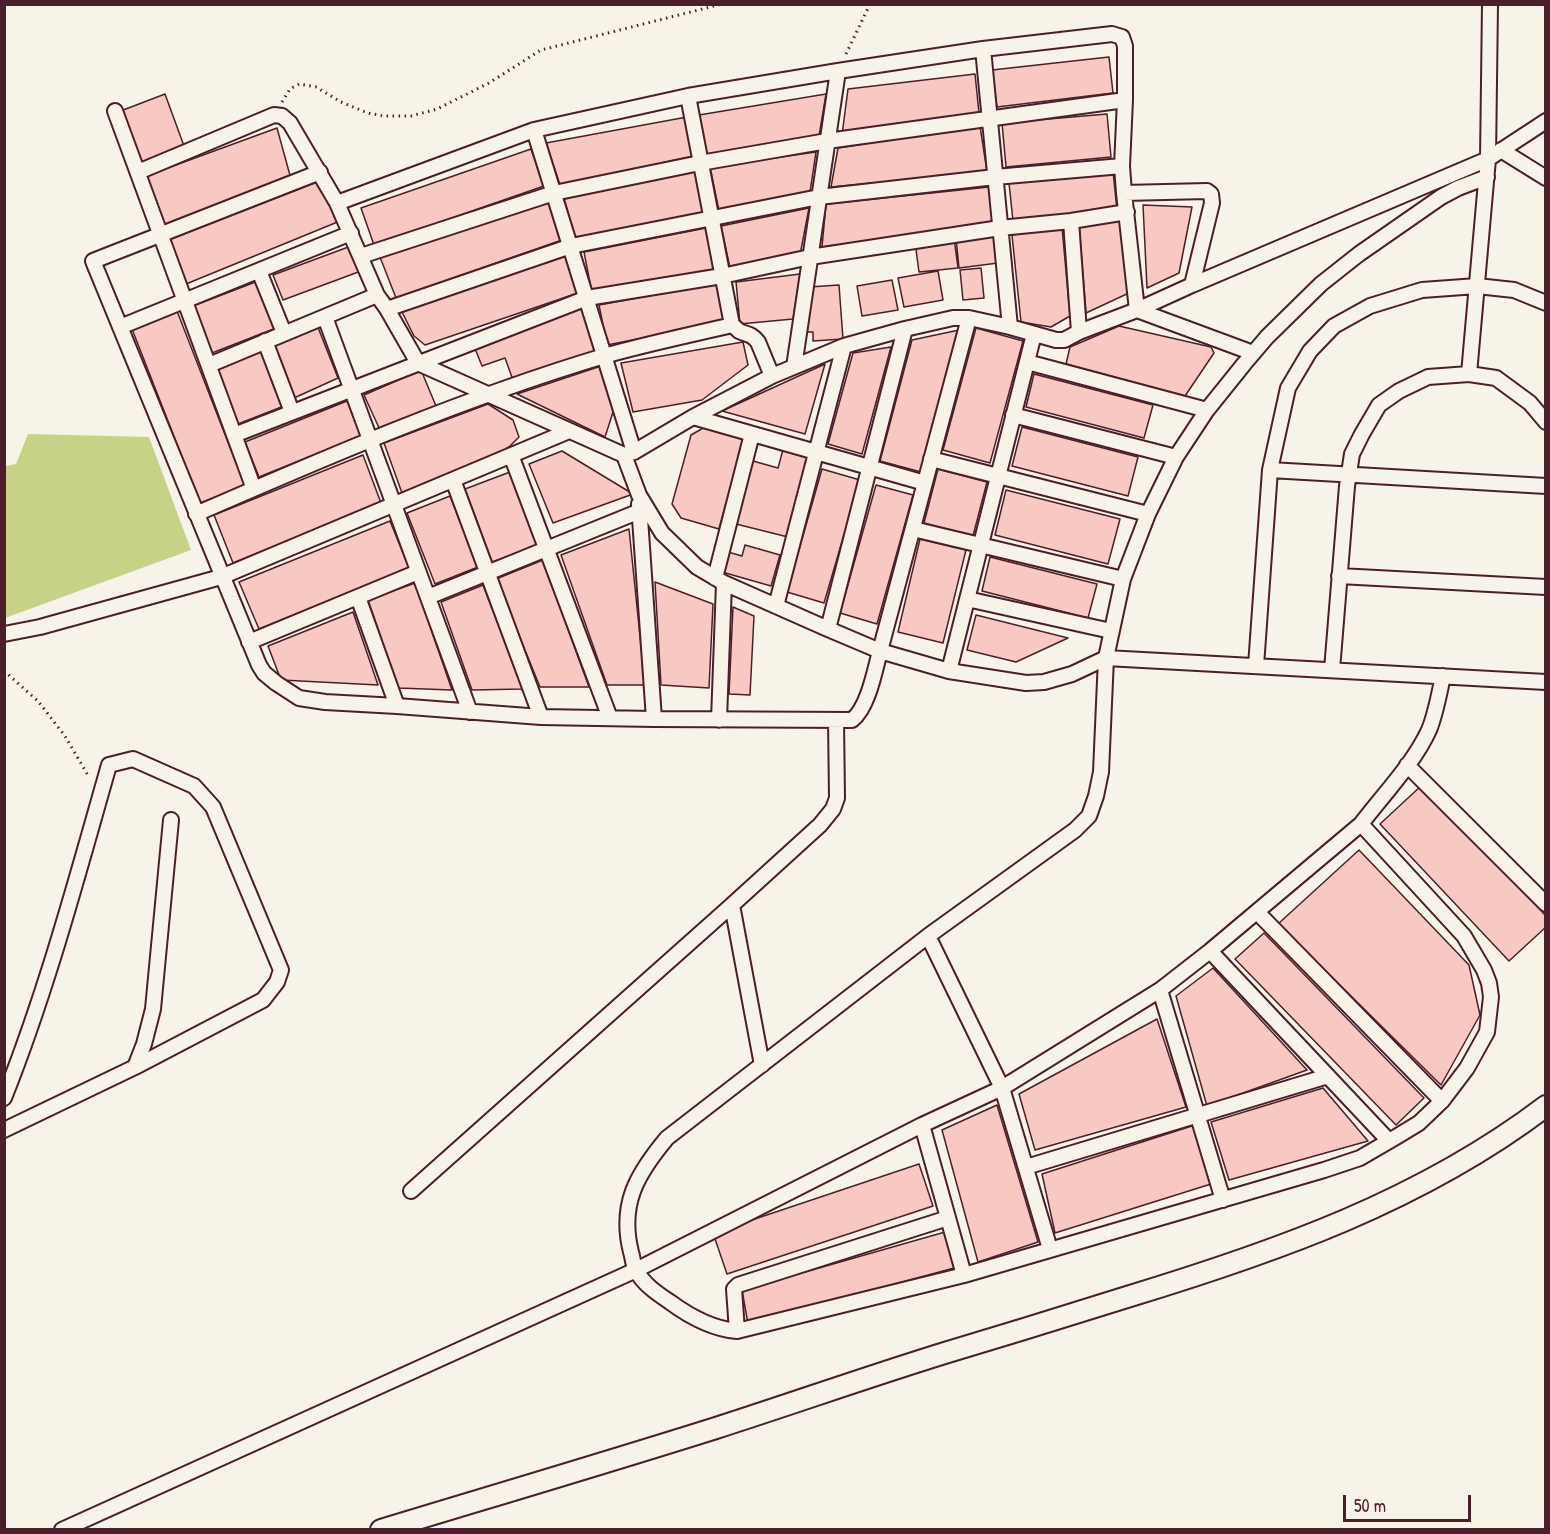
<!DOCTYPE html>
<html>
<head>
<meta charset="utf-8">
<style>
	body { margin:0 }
	#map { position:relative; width:1550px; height:1534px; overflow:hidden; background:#f7f3e8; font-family:"Patrick Hand",sans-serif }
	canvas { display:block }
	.frame { position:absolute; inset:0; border:6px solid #4a1f2b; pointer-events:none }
	.scale { position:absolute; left:1343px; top:1495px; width:128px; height:27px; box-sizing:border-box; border:3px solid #4a1f2b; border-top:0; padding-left:8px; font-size:18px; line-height:21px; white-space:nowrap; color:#4a1f2b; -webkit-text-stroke:4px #f7f3e8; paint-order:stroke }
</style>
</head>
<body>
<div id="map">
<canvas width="1550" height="1534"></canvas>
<div class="frame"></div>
<div class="scale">50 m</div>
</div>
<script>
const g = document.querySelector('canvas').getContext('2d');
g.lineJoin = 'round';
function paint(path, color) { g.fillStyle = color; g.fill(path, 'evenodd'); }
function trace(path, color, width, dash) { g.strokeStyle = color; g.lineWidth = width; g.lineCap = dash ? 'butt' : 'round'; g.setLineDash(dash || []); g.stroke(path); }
const green = new Path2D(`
	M 28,434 L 149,437 L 191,550 L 5,618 L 5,466 L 16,464 Z`);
const building = new Path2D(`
	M 1109,57 L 1113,93 L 997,107 L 992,70 Z
	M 975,74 L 979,113 L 842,135 L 848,89 Z
	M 165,94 L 184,146 L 139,164 L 118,112 Z
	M 826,94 L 819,136 L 706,155 L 699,115 Z
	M 1107,114 L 1111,157 L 1006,167 L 1002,123 Z
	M 687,117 L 694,156 L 560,185 L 546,143 Z
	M 980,126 L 987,172 L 831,187 L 838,148 Z
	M 277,128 L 291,179 L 163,228 L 143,177 Z
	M 531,149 L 544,186 L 374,245 L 361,208 Z
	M 816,152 L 810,192 L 719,211 L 710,167 Z
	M 697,169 L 707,213 L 576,240 L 564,199 Z
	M 1113,171 L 1117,210 L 1013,221 L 1009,183 Z
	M 322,180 L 340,221 L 186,284 L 168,240 Z
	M 989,187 L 994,224 L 822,247 L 826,204 Z
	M 550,200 L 562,240 L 396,298 L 380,257 Z
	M 1143,205 L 1192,207 L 1179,273 L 1147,288 Z
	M 809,208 L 800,255 L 730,268 L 721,226 Z
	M 1127,217 L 1131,292 L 1086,313 L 1079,224 Z
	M 1062,227 L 1070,316 L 1051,327 L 1021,322 L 1012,235 Z
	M 706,228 L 714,270 L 592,293 L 584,252 Z
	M 995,233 L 998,263 L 959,268 L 956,238 Z
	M 954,238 L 958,268 L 919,272 L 915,242 Z
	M 351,246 L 361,271 L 283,300 L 273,275 Z
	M 566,254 L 578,293 L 425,345 L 414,336 L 401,310 Z
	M 981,268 L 984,298 L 963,300 L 960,270 Z
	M 938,271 L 943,300 L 904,307 L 898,278 Z
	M 800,274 L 793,319 L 740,324 L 736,282 Z
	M 892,280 L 898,310 L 862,316 L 857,286 Z
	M 258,281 L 276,328 L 212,353 L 193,306 Z
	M 719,283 L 726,322 L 607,345 L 599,305 Z
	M 839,285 L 843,339 L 813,341 L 813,332 L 806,332 L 809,287 Z
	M 582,307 L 598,350 L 513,380 L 505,358 L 482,366 L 474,346 Z
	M 177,311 L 245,486 L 200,503 L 132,329 Z
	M 317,325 L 338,378 L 294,398 L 274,344 Z
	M 1119,326 L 1211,347 L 1214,353 L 1185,396 L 1066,364 L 1070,347 Z
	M 976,328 L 1023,341 L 990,463 L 943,450 Z
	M 959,330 L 921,472 L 880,461 L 912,340 Z
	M 743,342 L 748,365 L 702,400 L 633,412 L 621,363 Z
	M 891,347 L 862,454 L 828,444 L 853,353 Z
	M 261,350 L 284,406 L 238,424 L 216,368 Z
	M 825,364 L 805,434 L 722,411 Z
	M 601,366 L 615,406 L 605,437 L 517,394 Z
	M 421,370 L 436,406 L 380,430 L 364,395 Z
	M 1034,374 L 1153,405 L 1144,438 L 1026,407 Z
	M 347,401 L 361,436 L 259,477 L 245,442 Z
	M 488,404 L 513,420 L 519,437 L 506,450 L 402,493 L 384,443 Z
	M 705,427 L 744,437 L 719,529 L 681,518 L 672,504 L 691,435 Z
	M 1022,427 L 1138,457 L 1128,496 L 1012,466 Z
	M 784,446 L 810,454 L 788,537 L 736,524 L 753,461 L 778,468 Z
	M 562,451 L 633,494 L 553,523 L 529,464 Z
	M 363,455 L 381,503 L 233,563 L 214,515 Z
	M 822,469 L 860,480 L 824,603 L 787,592 Z
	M 938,469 L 987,482 L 973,536 L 924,523 Z
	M 510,472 L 537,546 L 492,562 L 465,489 Z
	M 876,485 L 913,495 L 877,624 L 840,613 Z
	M 1006,490 L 1120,519 L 1108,564 L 995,535 Z
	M 450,496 L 478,567 L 435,584 L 407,513 Z
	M 390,521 L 409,568 L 259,629 L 239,582 Z
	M 629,529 L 645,685 L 607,685 L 561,555 Z
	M 920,539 L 966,550 L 943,643 L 898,632 Z
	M 745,545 L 780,555 L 771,586 L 722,572 L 728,552 L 742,556 Z
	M 990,557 L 1097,584 L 1088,618 L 982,591 Z
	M 543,560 L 589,687 L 540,687 L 496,579 Z
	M 655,582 L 713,604 L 709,688 L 661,685 Z
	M 415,583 L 452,690 L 398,688 L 368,600 Z
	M 483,585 L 523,689 L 472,690 L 441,602 Z
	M 733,607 L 754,616 L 750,695 L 729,694 Z
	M 353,612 L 378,685 L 281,680 L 268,646 Z
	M 976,615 L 1068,638 L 1016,662 L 967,650 Z
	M 1422,785 L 1546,916 L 1546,927 L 1509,961 L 1380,824 Z
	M 1359,850 L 1469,965 L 1480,1015 L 1441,1085 L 1278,924 Z
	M 1264,933 L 1424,1098 L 1396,1125 L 1235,959 Z
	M 1213,968 L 1307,1070 L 1207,1106 L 1176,996 Z
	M 1157,1019 L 1186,1107 L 1035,1150 L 1019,1094 Z
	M 1323,1088 L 1368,1141 L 1229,1180 L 1211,1122 Z
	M 997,1105 L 1038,1242 L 978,1262 L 942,1130 Z
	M 1195,1125 L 1211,1184 L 1055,1233 L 1042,1174 Z
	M 919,1164 L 933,1206 L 727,1274 L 713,1233 Z
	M 945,1232 L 954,1268 L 748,1324 L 742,1290 Z`);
const path = new Path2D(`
	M 846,54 L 870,4
	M 282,102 L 290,89 L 299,84 L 316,87 L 341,102 L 368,113 L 384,116 L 411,116 L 437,109 L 489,83 L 541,50 L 722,4
	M 4,671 L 38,701 L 65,736 L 89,777`);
const minor = new Path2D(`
	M 983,49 L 1010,327
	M 688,96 L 732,325 C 735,327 737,329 739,331 C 747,335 751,333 758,342 L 772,376
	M 115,111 L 254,489
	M 534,130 L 634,452
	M 1501,150 L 1546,178
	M 138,172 L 274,115 L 282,116 L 290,123 L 337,203 L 377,295 L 387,309 L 418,363 L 624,455 L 634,452 L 693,417 L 772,376 L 844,346 L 905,329 L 953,318 L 969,318 L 1010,327 L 1056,340 L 1064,340 L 1079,332 L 1137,310 L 1192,285 L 1488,159 L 1546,121
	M 320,172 L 93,261 L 259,665 L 264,673 L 276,683 L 299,698 L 325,702 L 397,706 L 541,717 L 654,719 L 852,720 C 868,708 875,670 880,651 L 969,318
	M 1124,193 L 1207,191 L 1211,194 L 1212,203 L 1192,285
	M 337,203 L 534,130 L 688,96 L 838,71 L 983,49 L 1112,34 L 1122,37 L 1125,46 L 1125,100 L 1122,166 L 1124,193 L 1137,310 L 1253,353
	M 1071,221 L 1079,332
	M 361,256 L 554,193 L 700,163 L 827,141 L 1125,100
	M 259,271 L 284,333
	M 387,309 L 571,246 L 819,197 L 995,177 L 1122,166
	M 325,317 L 470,712
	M 120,327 L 351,233
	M 265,341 L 292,412
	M 1027,362 L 1207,410
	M 209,365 L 377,295
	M 794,367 L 838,71
	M 1469,374 L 1488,159 L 1490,4
	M 1013,415 L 1176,457
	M 693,417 L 925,483
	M 234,435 L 587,298 L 722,276 L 810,257 L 1000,228 L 1071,221 L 1127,212
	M 511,455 L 610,718
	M 624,455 L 639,495 L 662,533 L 697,567 L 724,583 L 828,629 L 880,651 L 949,671 L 1026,683 L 1044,682 L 1072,674 L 1106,658 L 1546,682
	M 931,459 L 1148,514
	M 1270,470 L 1546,486
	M 453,480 L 541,717
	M 639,504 L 654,719
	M 196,514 C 329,456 464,398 604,356 C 646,344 690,335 732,325
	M 913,529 L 1123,579
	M 1339,576 L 1546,587
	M 715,578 L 752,434
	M 358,597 L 397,706
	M 428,597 L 640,511
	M 967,599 L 1111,631
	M 776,606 L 844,346
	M 828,629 L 905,329
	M 4,634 L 40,627 L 221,577 L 569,431
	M 249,642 L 418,572
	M 1256,666 L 1270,470 L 1288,388 L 1310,351 L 1334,326 L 1370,306 L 1422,290 L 1477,286 L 1514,290 L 1546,303
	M 1332,670 L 1347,486 L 1352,454 L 1362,434 L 1379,405 L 1399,391 L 1428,377 L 1469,374 L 1496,378 L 1530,403 L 1546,422
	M 949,671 L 1034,334
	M 719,720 L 724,583
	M 1407,765 L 1546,904
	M 1361,824 C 1383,795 1414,763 1429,730 C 1436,713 1439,694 1443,676
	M 1257,912 L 1442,1101
	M 928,936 L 1002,1088 L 1050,1249
	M 1210,951 L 1389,1141
	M 1160,990 L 1223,1200
	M 762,1065 L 732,905 L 820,825 L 833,809 L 837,798 L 836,720
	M 135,1067 L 144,1044 L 153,1009 L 171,820
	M 4,1098 C 47,990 77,877 109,765 L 133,759 L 194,786 L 213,807 L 281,970 L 277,982 L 263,1000 L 135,1067 L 4,1130
	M 922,1125 L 964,1275
	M 1026,1167 L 1328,1076
	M 411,1191 L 732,905
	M 737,1331 L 734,1289 L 738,1285 L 948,1218
	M 62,1530 L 636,1270 L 922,1125 L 1002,1088 L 1160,990 L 1210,951 L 1361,824 L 1464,936 L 1484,970 L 1489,983 L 1491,997 L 1487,1032 L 1467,1068 L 1442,1101 L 1419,1123 L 1396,1137 L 1360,1158 L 1324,1170 L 964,1275 L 737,1331 C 713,1329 689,1316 670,1302 C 658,1294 643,1284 636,1270 C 633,1266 633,1258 631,1252 C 619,1204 637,1174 667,1138 L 928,936 L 1075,830 L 1089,816 L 1096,796 L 1101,772 L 1106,658 L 1123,579 L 1148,514 L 1176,457 L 1207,410 L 1244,364 L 1267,337 L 1321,284 L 1359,254 L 1441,197 L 1458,188 L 1487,177`);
const secondary = new Path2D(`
	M 381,1530 C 493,1496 605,1463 716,1428 C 794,1403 870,1376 948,1352 C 1008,1334 1067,1316 1127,1297 C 1275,1252 1421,1201 1546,1106`);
paint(green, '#c6d386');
paint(building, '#f8c8c2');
trace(building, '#4a1f2b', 1.5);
trace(minor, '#4a1f2b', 18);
trace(secondary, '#4a1f2b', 24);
trace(path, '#4a1f2b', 3, [1.5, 4.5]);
trace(minor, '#f7f3e8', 14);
trace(secondary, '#f7f3e8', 20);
</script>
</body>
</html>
